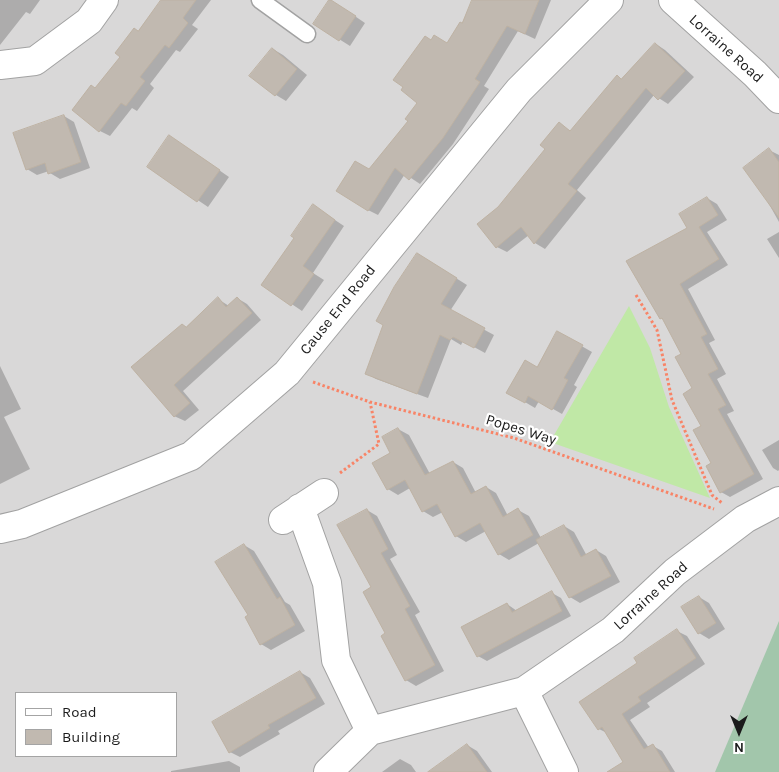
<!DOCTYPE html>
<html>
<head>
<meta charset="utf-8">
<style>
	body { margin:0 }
	#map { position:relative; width:779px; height:772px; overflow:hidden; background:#edeae1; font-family:Karla,sans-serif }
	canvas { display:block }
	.legend { position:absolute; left:15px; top:692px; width:162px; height:65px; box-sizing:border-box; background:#fff; border:1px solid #a4a4a4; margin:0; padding:6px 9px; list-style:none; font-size:15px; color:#1b1b1b }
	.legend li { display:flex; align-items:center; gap:10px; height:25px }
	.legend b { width:25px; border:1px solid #a4a4a4 }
	.north { position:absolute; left:714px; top:707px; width:50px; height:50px; -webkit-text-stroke:4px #fff; paint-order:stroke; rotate:180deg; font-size:14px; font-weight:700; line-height:20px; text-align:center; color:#1b1b1b }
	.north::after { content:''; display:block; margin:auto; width:18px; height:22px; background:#1b1b1b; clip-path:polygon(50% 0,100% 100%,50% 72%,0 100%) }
</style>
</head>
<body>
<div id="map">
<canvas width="779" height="772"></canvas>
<ul class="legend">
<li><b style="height:6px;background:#fff"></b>Road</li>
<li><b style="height:14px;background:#c1b9b0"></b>Building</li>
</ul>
<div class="north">N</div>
</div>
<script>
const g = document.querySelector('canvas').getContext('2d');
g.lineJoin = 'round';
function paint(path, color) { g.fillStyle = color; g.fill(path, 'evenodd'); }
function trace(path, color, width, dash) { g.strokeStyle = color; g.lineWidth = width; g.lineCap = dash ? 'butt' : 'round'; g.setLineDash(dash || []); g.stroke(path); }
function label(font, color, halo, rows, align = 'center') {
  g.font = font + ' Karla,sans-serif'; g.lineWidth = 4.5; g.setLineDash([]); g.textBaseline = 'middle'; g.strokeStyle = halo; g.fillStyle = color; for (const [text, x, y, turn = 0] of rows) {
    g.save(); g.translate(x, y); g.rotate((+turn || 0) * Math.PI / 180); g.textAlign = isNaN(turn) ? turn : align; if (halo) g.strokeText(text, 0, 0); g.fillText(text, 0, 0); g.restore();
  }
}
const residential = new Path2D(`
	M 0,0 L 779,0 L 779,772 L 0,772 ZM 16,693 L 176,693 L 176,756 L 16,756 Z`);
const grass = new Path2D(`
	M 629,306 L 650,348 L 669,407 L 710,498 L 550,442 Z`);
const cemetery = new Path2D(`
	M 779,621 L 779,772 L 715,772 Z`);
const shadow = new Path2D(`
	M 0,0 L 40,0 L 30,14 L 26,12 L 0,45 Z
	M 163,0 L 211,0 L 192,25 L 198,29 L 180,52 L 176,50 L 150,84 L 154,88 L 137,111 L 132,108 L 110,136 L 100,131 L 96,90 Z
	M 474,0 L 551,0 L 535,39 L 518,31 L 484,86 L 489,89 L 453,144 L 420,184 L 405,174 L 378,215 L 368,210 L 369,171 L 409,121 L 419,103 L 432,41 L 447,44 L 463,25 Z
	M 340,6 L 365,23 L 350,46 L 315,24 Z
	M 656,44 L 665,50 L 694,77 L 668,104 L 654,95 L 577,190 L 586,198 L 545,249 L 535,243 L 529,235 L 507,252 L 497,247 L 499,208 L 547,149 L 559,124 L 572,132 Z
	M 273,49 L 283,55 L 307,75 L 286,101 L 276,95 L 251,76 Z
	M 64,116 L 74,122 L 90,168 L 60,179 L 50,173 L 49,171 L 37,175 L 27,169 Z
	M 180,143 L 229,177 L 208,207 L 149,167 Z
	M 769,150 L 779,155 L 779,222 L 764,195 Z
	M 707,198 L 717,204 L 727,220 L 707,232 L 728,265 L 688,289 L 715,340 L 709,343 L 726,374 L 717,379 L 734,411 L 727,414 L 763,479 L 730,497 L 721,492 L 702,426 L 694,389 L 683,354 L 664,320 L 661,318 L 689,229 Z
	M 323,212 L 344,226 L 313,273 L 324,280 L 302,311 L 262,284 Z
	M 779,232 L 779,258 L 767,239 Z
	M 427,260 L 467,285 L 450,311 L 494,335 L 485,353 L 463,341 L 461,345 L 451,339 L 428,398 L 376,379 L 366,373 Z
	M 237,298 L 247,304 L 261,320 L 183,391 L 199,410 L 185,421 L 174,416 L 133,367 L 187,328 L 218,299 L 229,306 Z
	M 557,332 L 592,352 L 574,385 L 577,387 L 562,414 L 539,401 L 535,408 L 508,392 L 537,369 Z
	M 0,366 L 21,409 L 4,417 L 30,469 L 0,484 Z
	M 398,429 L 409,435 L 430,474 L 453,462 L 463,468 L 476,493 L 486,487 L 496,493 L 508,516 L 518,510 L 529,516 L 541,538 L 564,526 L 574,532 L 587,556 L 596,550 L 606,556 L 620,582 L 580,603 L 570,597 L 539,543 L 509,560 L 499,554 L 486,531 L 466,542 L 456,536 L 443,512 L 433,517 L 423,511 L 410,488 L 398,495 L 388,489 L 392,454 Z
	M 779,440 L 779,470 L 778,471 L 773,468 L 762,450 Z
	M 367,510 L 377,516 L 397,555 L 390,559 L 420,612 L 415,615 L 444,671 L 416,686 L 406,680 L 387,634 L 372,588 Z
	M 244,545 L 254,551 L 285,602 L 290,605 L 305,631 L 271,650 L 261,644 L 249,615 Z
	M 552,593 L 561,598 L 571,616 L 487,661 L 478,656 L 507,604 L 517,611 Z
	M 699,597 L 709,603 L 725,629 L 709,639 L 699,633 Z
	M 677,631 L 687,636 L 705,664 L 647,703 L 650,707 L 630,720 L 649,748 L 653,746 L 662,751 L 675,772 L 629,772 L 607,733 L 599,729 L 639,663 Z
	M 300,672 L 310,678 L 325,704 L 278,731 L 280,734 L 240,757 L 230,752 Z
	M 467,745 L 477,751 L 492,772 L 447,772 Z
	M 400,759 L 411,765 L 416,772 L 382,772 Z
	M 229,761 L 240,767 L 240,772 L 171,772 L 171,771 Z`);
const building = new Path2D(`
	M 161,0 L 196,0 L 183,18 L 188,23 L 169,48 L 165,45 L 140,77 L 145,81 L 126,106 L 121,103 L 99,132 L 72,110 L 91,85 L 95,88 L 120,57 L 115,53 L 134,28 L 138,31 Z
	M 329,0 L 331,0 L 356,16 L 339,41 L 313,24 Z
	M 472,0 L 539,0 L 525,34 L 507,26 L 475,79 L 480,82 L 443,138 L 409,180 L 395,168 L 368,211 L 336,191 L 355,161 L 369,169 L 408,121 L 405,119 L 417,103 L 401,90 L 403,87 L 393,80 L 425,36 L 431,40 L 434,35 L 447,43 L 460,22 L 462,23 Z
	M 655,43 L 685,71 L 658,100 L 646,88 L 568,184 L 577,191 L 534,244 L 521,227 L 496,248 L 477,224 L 498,207 L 545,149 L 540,145 L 559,122 L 570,131 L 617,75 L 621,79 Z
	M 272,48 L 297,69 L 275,96 L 249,76 Z
	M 64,115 L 81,162 L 48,174 L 45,163 L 26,170 L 13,133 Z
	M 169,135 L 220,170 L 197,202 L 147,167 Z
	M 769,148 L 779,162 L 779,218 L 743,168 Z
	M 707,197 L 718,215 L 699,227 L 719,259 L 680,284 L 707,334 L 701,337 L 718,369 L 708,374 L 726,405 L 718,409 L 754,474 L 720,493 L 706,466 L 711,463 L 693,430 L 701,426 L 683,394 L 692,388 L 675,357 L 681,354 L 662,318 L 660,319 L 626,261 L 687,228 L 679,214 Z
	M 313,204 L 335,220 L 303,266 L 314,274 L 291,306 L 261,285 L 294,238 L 291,236 Z
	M 417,253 L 457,278 L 441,304 L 485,328 L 474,348 L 453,337 L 450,340 L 440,335 L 417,394 L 365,374 L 383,325 L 376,321 L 394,287 Z
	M 218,297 L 226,307 L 237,297 L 252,313 L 174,385 L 190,403 L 174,417 L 131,367 L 182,324 L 186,327 Z
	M 557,331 L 583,345 L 564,378 L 568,380 L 552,410 L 528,396 L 525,403 L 506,393 L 525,360 L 537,367 Z
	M 398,428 L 425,475 L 453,461 L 471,494 L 486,486 L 503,517 L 518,508 L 533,535 L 498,555 L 480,523 L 455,537 L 437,504 L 422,512 L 405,480 L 387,490 L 372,463 L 390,453 L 382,437 Z
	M 367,509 L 388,549 L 381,553 L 410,606 L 405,609 L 435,665 L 405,681 L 381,636 L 385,633 L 363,592 L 371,587 L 337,525 Z
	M 564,525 L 581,557 L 596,549 L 611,576 L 569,598 L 536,540 Z
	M 244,544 L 277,599 L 280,597 L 295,625 L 260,645 L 245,617 L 248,615 L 215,562 Z
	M 552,591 L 562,611 L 477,657 L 461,627 L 507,603 L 512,612 Z
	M 699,596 L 716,623 L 698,634 L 681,607 Z
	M 677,629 L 696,658 L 638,697 L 641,701 L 622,714 L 644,749 L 653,744 L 670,772 L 607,772 L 623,762 L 602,727 L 598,730 L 579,702 L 637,663 L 634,658 Z
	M 300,671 L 316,698 L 268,725 L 270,728 L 229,753 L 212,722 Z
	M 467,744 L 487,772 L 428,772 Z`);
const path = new Path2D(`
	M 636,295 L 657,330 L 672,400 L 712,495 L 722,503
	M 313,382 L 370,402 L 514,438 L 714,509
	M 340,473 L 379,444 L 370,402`);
const lane = new Path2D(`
	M 260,0 L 307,34`);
const street = new Path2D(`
	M 673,0 L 755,74 L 779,99
	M 0,65 L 35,61 L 89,21 L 104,0
	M 300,508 L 327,583 L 336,660 L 370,731
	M 283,520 L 324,493
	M 0,529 L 22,524 L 191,456 L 287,373 L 519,90 L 609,0
	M 524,691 L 564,772
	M 328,772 L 370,731 L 524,691 L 613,630 L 675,572 L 745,519 L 779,501`);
const streetNames = [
	["Lorraine Road",726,49,42],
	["Cause End Road",338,310,-51],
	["Popes Way",521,430,17],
	["Lorraine Road",651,596,-42]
];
paint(residential, '#d9d8d8');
paint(grass, '#c0e8a6');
paint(cemetery, '#a2c6ab');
paint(shadow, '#0003');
paint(building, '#c1b9b0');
trace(building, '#beb2a3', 1);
trace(lane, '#a2a2a2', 19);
trace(street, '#a2a2a2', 30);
trace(path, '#f88467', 3, [2.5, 2.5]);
trace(lane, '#fff', 16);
trace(street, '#fff', 28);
label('15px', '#1b1b1b', '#fff', streetNames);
</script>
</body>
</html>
